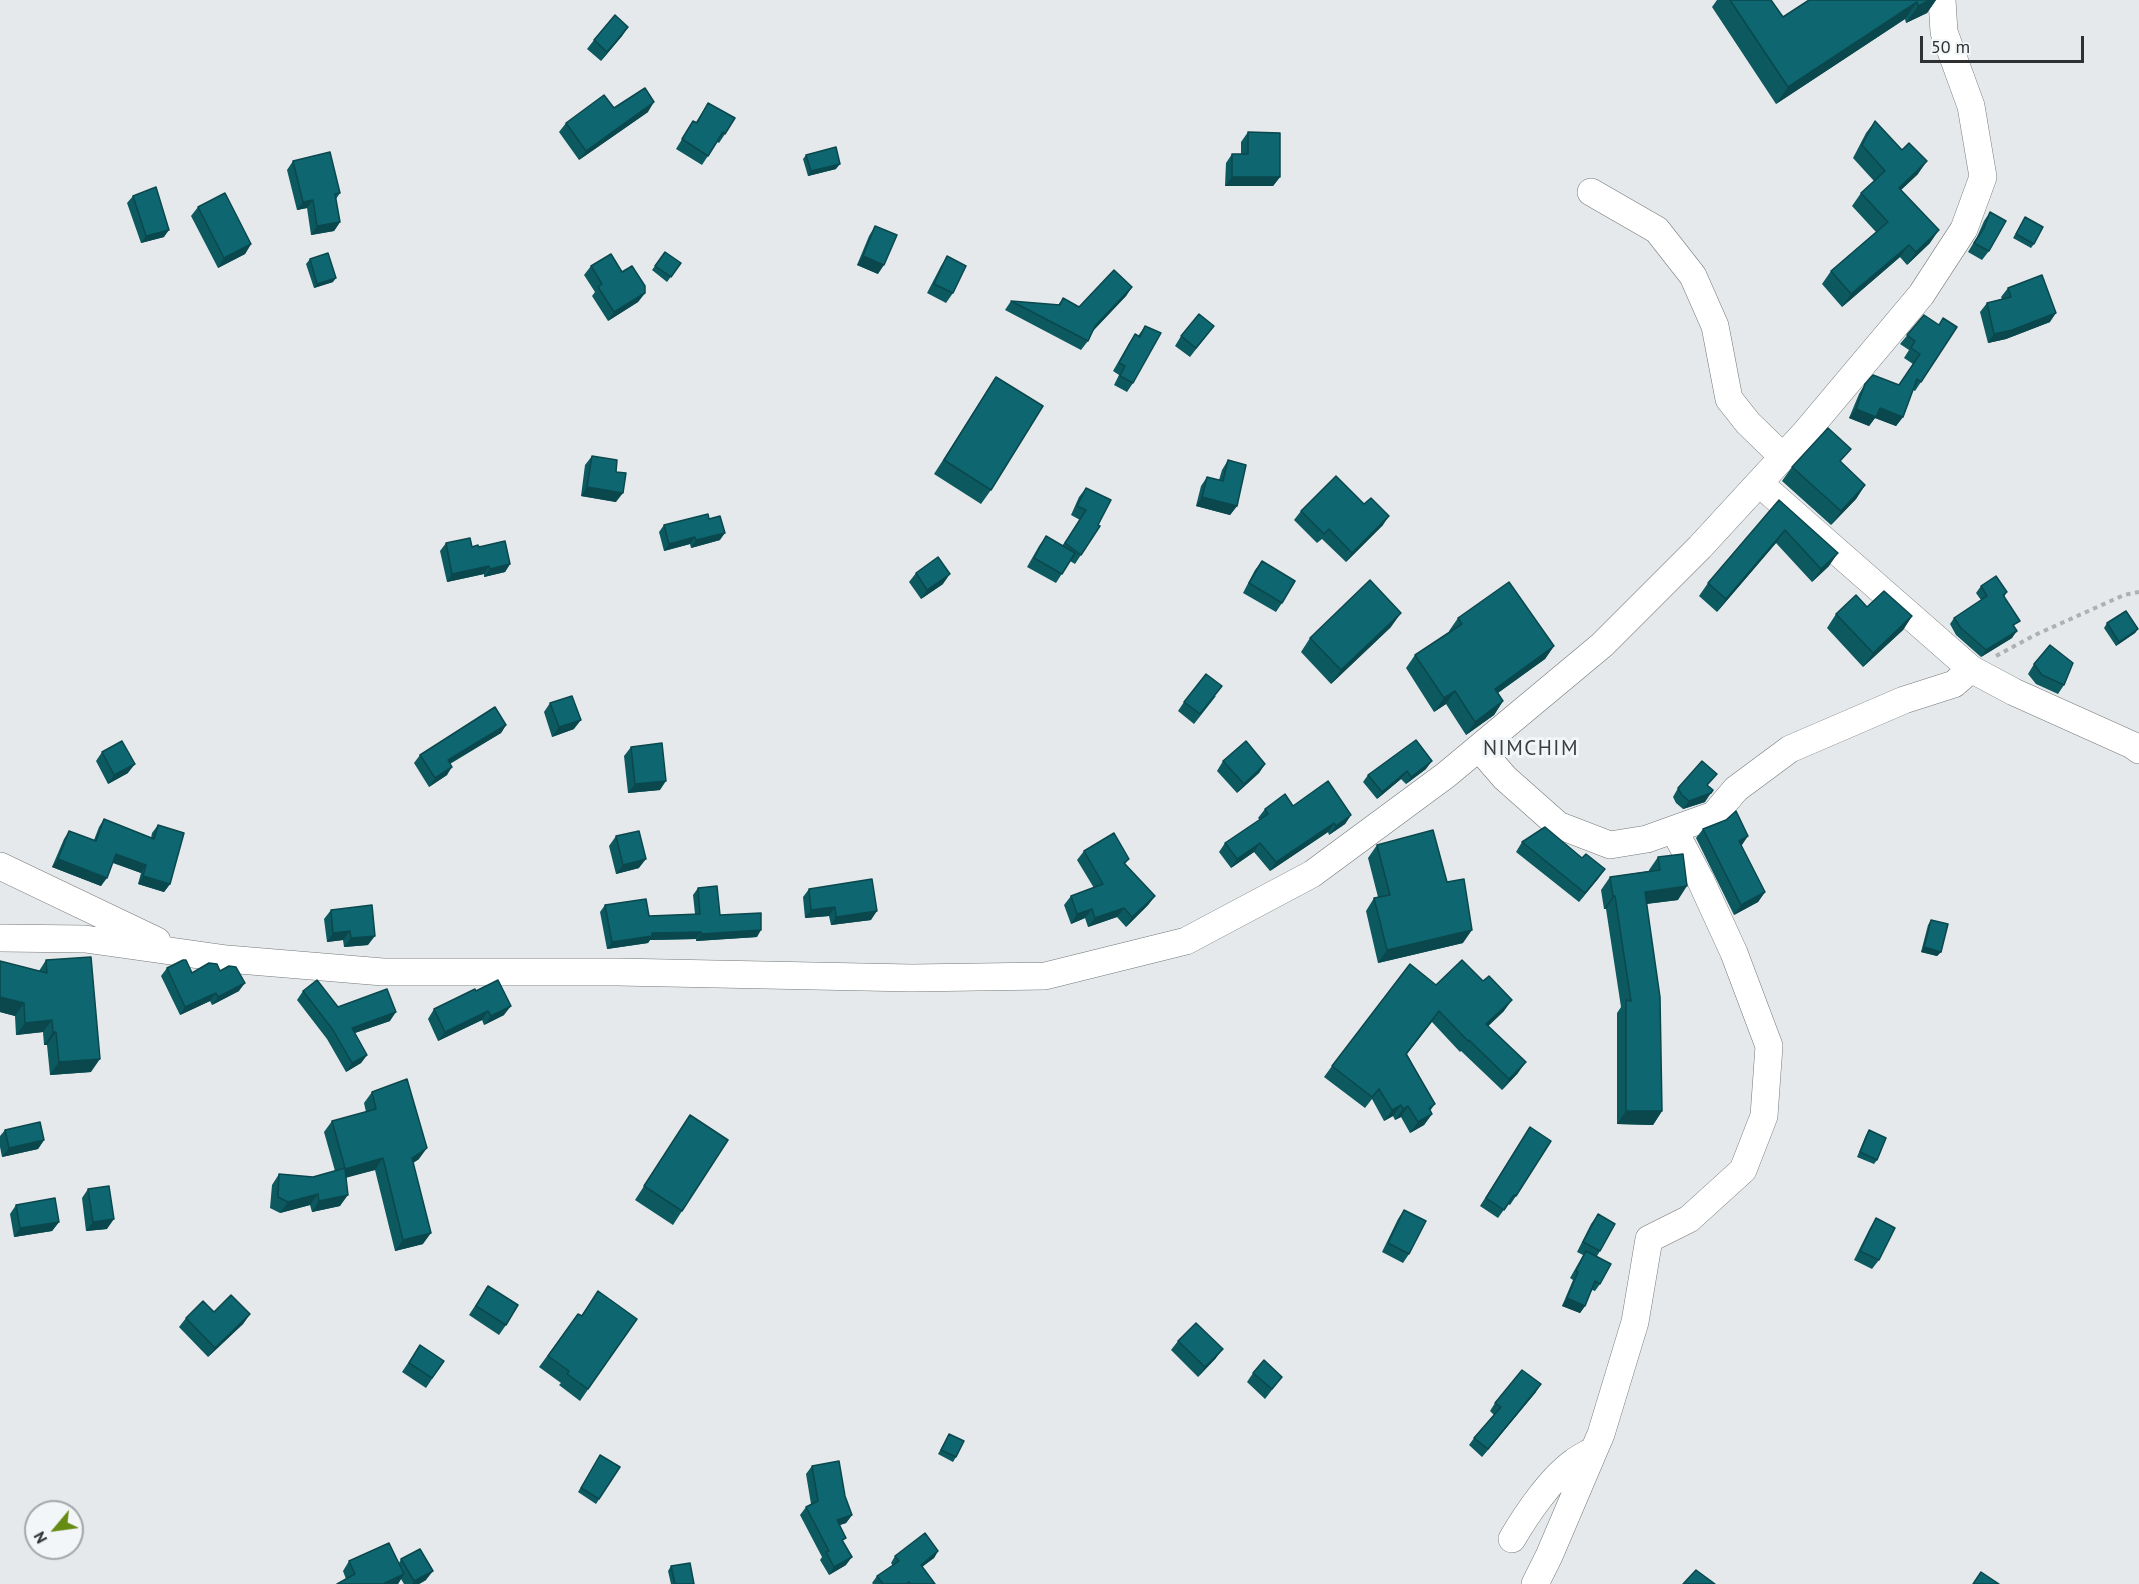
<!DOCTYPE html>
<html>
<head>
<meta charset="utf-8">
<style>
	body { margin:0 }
	#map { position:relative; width:2139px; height:1584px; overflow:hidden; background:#e5e9eb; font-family:"PT Sans",sans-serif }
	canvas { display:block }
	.north { position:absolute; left:24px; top:1500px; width:60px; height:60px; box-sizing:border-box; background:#f2f6f8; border:2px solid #a4a7a8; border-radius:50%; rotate:241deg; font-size:16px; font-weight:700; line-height:24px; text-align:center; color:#2f3031 }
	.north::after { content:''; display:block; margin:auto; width:21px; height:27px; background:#668b12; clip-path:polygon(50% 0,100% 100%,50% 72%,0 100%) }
	.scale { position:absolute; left:1920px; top:36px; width:164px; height:27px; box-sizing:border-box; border:3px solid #2f3031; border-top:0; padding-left:8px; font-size:18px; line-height:21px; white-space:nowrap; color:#2f3031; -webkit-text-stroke:4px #f2f6f8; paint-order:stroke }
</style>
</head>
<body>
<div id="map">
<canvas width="2139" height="1584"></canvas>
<div class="north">N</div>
<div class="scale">50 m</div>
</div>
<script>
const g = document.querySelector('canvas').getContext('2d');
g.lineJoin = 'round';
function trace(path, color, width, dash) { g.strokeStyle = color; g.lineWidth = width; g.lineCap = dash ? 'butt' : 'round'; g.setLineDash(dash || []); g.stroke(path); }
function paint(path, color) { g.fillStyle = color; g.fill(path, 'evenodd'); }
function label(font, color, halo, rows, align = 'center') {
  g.font = font + ' "PT Sans",sans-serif'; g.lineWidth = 6; g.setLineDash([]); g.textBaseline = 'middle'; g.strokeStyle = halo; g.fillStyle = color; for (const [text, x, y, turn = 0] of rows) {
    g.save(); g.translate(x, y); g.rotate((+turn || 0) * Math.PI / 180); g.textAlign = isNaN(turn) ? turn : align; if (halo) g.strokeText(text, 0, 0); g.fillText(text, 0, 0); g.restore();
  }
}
const path = new Path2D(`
	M 1996,656 L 2035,635 L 2124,595 L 2139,592`);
const minor = new Path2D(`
	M 1591,192 L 1657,230 L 1693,276 L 1715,326 L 1729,399 L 1748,423 L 1783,457
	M 1759,483 L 1971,669 L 2014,692 L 2132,745 L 2139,750
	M 1479,748 L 1505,778 L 1558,825 L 1610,845 L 1647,839 L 1714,815 L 1736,789 L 1790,749 L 1904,700 L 1954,684 L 1971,669
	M 0,866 L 157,941
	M 0,938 L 85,939 L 227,959 L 383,972 L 618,972 L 912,978 L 1045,976 L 1186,941 L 1312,874 L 1446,775 L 1602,645 L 1700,547 L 1805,433 L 1921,295 L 1964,229 L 1983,177 L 1971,106 L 1944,32 L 1942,0
	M 1512,1539 C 1526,1515 1551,1478 1574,1462 C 1580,1457 1588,1454 1594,1450
	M 1535,1584 L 1549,1556 L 1601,1434 L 1635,1322 L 1649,1239 L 1689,1219 L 1743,1170 L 1764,1116 L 1769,1046 L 1734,953 L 1700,879 L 1674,830`);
const wall = new Path2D(`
	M 1717,0 L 1771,0 L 1783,17 L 1809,0 L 1936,0 L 1927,13 L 1906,23 L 1905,19 L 1776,104 L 1712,7 Z
	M 628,27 L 622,36 L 601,61 L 587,49 L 594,40 Z
	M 708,103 L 725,134 L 719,143 L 717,142 L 702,165 L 676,149 L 693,121 L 696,122 Z
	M 614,108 L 648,112 L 579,160 L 559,132 L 566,123 Z
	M 1875,121 L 1918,174 L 1901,190 L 1930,243 L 1907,265 L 1900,257 L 1842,307 L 1822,284 L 1831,271 L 1876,232 L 1852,206 L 1861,193 L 1874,181 L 1853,158 L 1866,133 Z
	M 1248,132 L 1280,177 L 1273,186 L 1225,186 L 1226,163 L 1232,154 L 1241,154 L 1241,142 Z
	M 806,155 L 836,169 L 808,176 L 803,159 Z
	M 293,161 L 340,193 L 336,199 L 340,222 L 334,231 L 311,235 L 307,208 L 297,210 L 287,170 Z
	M 133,196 L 164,237 L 141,243 L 127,203 Z
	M 198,207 L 251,244 L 245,254 L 218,268 L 191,216 Z
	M 1990,212 L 1989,251 L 1982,260 L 1968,252 L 1977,237 L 1984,221 Z
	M 2025,217 L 2034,244 L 2031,248 L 2013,238 Z
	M 875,226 L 878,274 L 857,265 L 869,236 Z
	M 665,252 L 681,263 L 667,282 L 652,270 Z
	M 947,256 L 953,293 L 946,303 L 927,293 L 941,266 Z
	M 310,259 L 333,282 L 314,288 L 306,264 Z
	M 591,266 L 622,272 L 645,293 L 638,302 L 608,321 L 592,296 L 595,292 L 584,275 Z
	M 1132,287 L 1126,296 L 1093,331 L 1088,341 L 1081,350 L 1005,310 L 1011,301 L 1058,305 L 1063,298 L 1079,307 Z
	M 2008,288 L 2050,322 L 2006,339 L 1988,343 L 1980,312 L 1987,303 L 2002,299 L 2001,297 Z
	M 1924,315 L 1921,382 L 1915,391 L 1913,390 L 1903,417 L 1896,426 L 1875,418 L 1869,426 L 1849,418 L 1859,394 L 1865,384 L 1899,385 L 1913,364 L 1904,358 L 1909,350 L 1900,344 Z
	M 1145,326 L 1133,383 L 1127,392 L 1114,385 L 1119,375 L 1113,371 L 1129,343 L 1135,334 L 1138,336 Z
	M 1214,326 L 1190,357 L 1175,346 L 1181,336 Z
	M 996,377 L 991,490 L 981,504 L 934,474 Z
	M 592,456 L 616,472 L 616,502 L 581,496 L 585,465 Z
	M 1228,460 L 1237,506 L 1230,515 L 1196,506 L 1201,486 L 1207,477 L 1219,480 L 1222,470 Z
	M 1792,467 L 1865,485 L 1856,499 L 1831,525 L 1782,481 Z
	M 1086,488 L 1098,525 L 1100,526 L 1075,564 L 1070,561 L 1056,583 L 1027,567 L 1039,546 L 1046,536 L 1062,546 L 1080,520 L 1071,515 L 1079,497 Z
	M 1779,500 L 1829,566 L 1812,582 L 1776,543 L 1717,612 L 1699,596 L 1708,583 Z
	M 1301,511 L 1383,525 L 1346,562 L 1322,539 L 1317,543 L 1294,520 Z
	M 709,519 L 720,540 L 691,548 L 690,544 L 664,551 L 659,532 L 664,525 Z
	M 446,543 L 479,547 L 510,564 L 505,572 L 484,577 L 484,574 L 447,582 L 440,551 Z
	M 1262,561 L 1282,603 L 1276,612 L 1243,593 L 1255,570 Z
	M 916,573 L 943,584 L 921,599 L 909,582 Z
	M 1981,586 L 2007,592 L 2004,597 L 2015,628 L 2012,638 L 1981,657 L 1956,635 L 1950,624 L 1954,618 L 1981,600 L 1976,593 Z
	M 1867,607 L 1912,616 L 1903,630 L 1863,667 L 1827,628 L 1836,614 Z
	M 1458,618 L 1554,646 L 1545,659 L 1498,693 L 1503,701 L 1494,715 L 1466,735 L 1446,704 L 1434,712 L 1406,668 L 1415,655 L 1449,632 L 1449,631 Z
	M 2107,623 L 2138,629 L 2135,633 L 2116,646 L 2104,628 Z
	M 1391,627 L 1331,684 L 1301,652 L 1310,638 Z
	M 2034,664 L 2064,685 L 2058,694 L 2036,684 L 2028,674 Z
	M 1216,696 L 1194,724 L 1178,711 L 1184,702 Z
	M 550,703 L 574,729 L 552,737 L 544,712 Z
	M 506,725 L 501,733 L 450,764 L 447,775 L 429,787 L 414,763 L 420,755 Z
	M 631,747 L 660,790 L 628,793 L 624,756 Z
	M 102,752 L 128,773 L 108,784 L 96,761 Z
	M 1223,761 L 1265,764 L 1259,773 L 1237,793 L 1217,771 Z
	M 1426,769 L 1406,784 L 1401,779 L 1377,799 L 1363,782 L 1368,775 Z
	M 1708,786 L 1705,802 L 1683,809 L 1676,803 L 1673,797 L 1678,788 Z
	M 1293,806 L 1351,815 L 1345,824 L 1329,835 L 1328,832 L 1270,871 L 1254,852 L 1231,868 L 1219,852 L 1225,843 L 1260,820 L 1258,818 L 1265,809 Z
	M 104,819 L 151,838 L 152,833 L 158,825 L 170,884 L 164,892 L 138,884 L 141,873 L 112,862 L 101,886 L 52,867 L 64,839 L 69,831 L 94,840 L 99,827 Z
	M 1703,829 L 1742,845 L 1741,846 L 1765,892 L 1758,902 L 1734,915 L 1696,838 Z
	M 616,836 L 639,868 L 616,874 L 609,846 Z
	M 1522,842 L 1582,858 L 1605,869 L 1579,902 L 1516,852 Z
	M 1377,845 L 1463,943 L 1378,963 L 1366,911 L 1374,898 L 1378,897 L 1368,858 Z
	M 1084,851 L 1129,859 L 1125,864 L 1155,896 L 1148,905 L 1126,927 L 1117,917 L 1088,927 L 1085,918 L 1071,924 L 1064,905 L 1071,896 L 1094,888 L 1077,860 Z
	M 1658,857 L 1678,900 L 1647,904 L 1662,1111 L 1653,1125 L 1617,1124 L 1617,1013 L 1621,1007 L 1606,909 L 1604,909 L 1601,890 L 1610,877 L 1649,871 L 1649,870 Z
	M 698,888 L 720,915 L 757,937 L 696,941 L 696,939 L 650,940 L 648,943 L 607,949 L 600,912 L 605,905 L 649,916 L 695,914 L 693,895 Z
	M 809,889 L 871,920 L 831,925 L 829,916 L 805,918 L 803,897 Z
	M 331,910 L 368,945 L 344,947 L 343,940 L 327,942 L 324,919 Z
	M 1931,920 L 1941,952 L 1937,956 L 1921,952 L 1928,925 Z
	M 46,960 L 91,1072 L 50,1075 L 47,1045 L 44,1045 L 43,1032 L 16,1035 L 15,1016 L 0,1012 L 0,961 L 39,971 Z
	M 167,968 L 192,973 L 220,971 L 239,991 L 212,1005 L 210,1001 L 180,1015 L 161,976 Z
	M 1436,985 L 1504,1011 L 1488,1026 L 1518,1073 L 1502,1090 L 1461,1051 L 1460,1052 L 1432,1022 L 1407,1054 L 1435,1104 L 1430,1111 L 1432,1114 L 1424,1125 L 1410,1133 L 1401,1117 L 1395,1120 L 1393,1116 L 1384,1121 L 1372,1099 L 1365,1108 L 1324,1077 L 1332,1066 Z
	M 303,991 L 338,1007 L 390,1021 L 355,1033 L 367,1055 L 361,1063 L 346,1072 L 327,1039 L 297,1000 Z
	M 476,991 L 504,1015 L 484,1025 L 482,1020 L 438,1041 L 428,1019 L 434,1009 Z
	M 372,1092 L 419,1159 L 413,1163 L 423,1244 L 395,1251 L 375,1170 L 346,1177 L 340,1206 L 312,1212 L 310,1205 L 280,1213 L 270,1208 L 272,1185 L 279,1174 L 313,1177 L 335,1171 L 324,1132 L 332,1121 L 366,1112 L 364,1103 Z
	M 690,1115 L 682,1211 L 673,1225 L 635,1200 Z
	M 1530,1127 L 1516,1196 L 1510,1205 L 1508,1204 L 1498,1218 L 1480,1206 Z
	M 5,1130 L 44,1140 L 38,1149 L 2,1157 L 0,1147 L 0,1136 Z
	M 1869,1130 L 1877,1160 L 1874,1164 L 1857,1157 L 1866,1135 Z
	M 88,1189 L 107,1229 L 86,1231 L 82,1198 Z
	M 16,1205 L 59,1222 L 52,1231 L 14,1237 L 10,1214 Z
	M 1404,1210 L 1409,1254 L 1403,1263 L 1382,1252 L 1398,1219 Z
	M 1598,1214 L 1600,1251 L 1597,1256 L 1600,1284 L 1595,1291 L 1592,1290 L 1585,1306 L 1580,1313 L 1562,1306 L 1573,1280 L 1570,1278 L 1583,1255 L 1577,1252 L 1591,1224 Z
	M 1876,1218 L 1879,1260 L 1872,1269 L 1854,1260 L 1870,1228 Z
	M 488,1286 L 506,1325 L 499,1335 L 469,1315 Z
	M 598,1291 L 637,1319 L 580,1401 L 559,1385 L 561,1383 L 539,1367 L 578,1314 L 581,1316 Z
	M 214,1312 L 250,1314 L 243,1324 L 208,1357 L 179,1327 L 186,1318 Z
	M 1178,1341 L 1216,1358 L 1198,1377 L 1171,1350 Z
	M 420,1345 L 444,1361 L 426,1388 L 402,1372 Z
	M 1253,1373 L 1282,1377 L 1265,1399 L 1247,1382 Z
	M 1536,1392 L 1482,1457 L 1469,1445 L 1474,1438 L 1494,1415 L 1490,1411 L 1495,1403 Z
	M 949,1434 L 956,1457 L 953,1462 L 938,1454 Z
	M 600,1455 L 620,1467 L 596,1504 L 578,1492 Z
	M 812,1466 L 845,1496 L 852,1515 L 846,1523 L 840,1525 L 846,1565 L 829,1575 L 820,1560 L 822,1557 L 800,1515 L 806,1507 L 811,1504 L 806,1474 Z
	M 938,1551 L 934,1558 L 922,1567 L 935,1584 L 873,1584 L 872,1583 L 877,1576 L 893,1566 L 891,1563 L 895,1556 Z
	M 401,1559 L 426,1580 L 419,1584 L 404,1584 L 401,1579 L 398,1584 L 346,1579 L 343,1571 L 349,1561 L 399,1563 Z
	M 671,1566 L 694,1584 L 671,1584 L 668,1571 Z`);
const shadedWall = new Path2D(`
	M 1930,0 L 1936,0 L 1927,13 L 1906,23 L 1918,6 Z
	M 1917,2 L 1905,19 L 1776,104 L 1788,87 Z
	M 628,27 L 622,36 L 601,61 L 607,52 Z
	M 654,102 L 648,112 L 579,160 L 586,151 Z
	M 1927,161 L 1918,174 L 1890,200 L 1899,188 Z
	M 840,164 L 836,169 L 808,176 L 811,171 Z
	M 1232,177 L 1280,177 L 1273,186 L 1225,186 Z
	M 313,200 L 307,208 L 297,210 L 303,202 Z
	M 340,222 L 334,231 L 311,235 L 317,226 Z
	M 169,230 L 164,237 L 141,243 L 146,236 Z
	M 1939,230 L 1930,243 L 1907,265 L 1916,252 Z
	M 251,244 L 245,254 L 218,268 L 224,258 Z
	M 1909,245 L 1900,257 L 1842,307 L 1851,294 Z
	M 863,256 L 884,265 L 878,274 L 857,265 Z
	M 336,278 L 333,282 L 314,288 L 317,284 Z
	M 1132,287 L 1126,296 L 1089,335 L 1095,326 Z
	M 645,293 L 638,302 L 608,321 L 614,312 Z
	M 2056,313 L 2050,322 L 2006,339 L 1988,343 L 1994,334 Z
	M 1880,408 L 1903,417 L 1896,426 L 1875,418 L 1869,426 L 1849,418 L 1856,409 Z
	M 1865,485 L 1856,499 L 1831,525 L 1841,511 Z
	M 587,487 L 623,493 L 616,502 L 581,496 Z
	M 1202,497 L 1237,506 L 1230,515 L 1196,506 Z
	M 1389,516 L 1383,525 L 1346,562 L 1352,553 Z
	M 1785,530 L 1776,543 L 1717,612 L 1726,599 Z
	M 725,533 L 720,540 L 691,548 L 696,540 Z
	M 695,537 L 690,544 L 664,551 L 669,544 Z
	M 1838,553 L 1829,566 L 1812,582 L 1821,569 Z
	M 510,564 L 505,572 L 484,577 L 490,569 Z
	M 489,566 L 484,574 L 447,582 L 452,574 Z
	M 950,574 L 943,584 L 921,599 L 927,590 Z
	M 1401,613 L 1391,627 L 1331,684 L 1341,670 Z
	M 1912,616 L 1903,630 L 1863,667 L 1873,653 Z
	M 2138,629 L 2135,633 L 2116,646 L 2119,642 Z
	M 2017,631 L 2012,638 L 1981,657 L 1986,650 Z
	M 1554,646 L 1545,659 L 1485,702 L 1495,689 Z
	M 1455,691 L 1446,704 L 1434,712 L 1444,698 Z
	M 1503,701 L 1494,715 L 1466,735 L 1475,722 Z
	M 581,720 L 574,729 L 552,737 L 559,727 Z
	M 506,725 L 501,733 L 442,768 L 448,760 Z
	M 1432,761 L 1426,769 L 1406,784 L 1411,777 Z
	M 135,764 L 128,773 L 108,784 L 114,775 Z
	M 1265,764 L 1259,773 L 1237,793 L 1244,784 Z
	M 452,767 L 447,775 L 429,787 L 435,778 Z
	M 1407,771 L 1401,779 L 1377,799 L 1382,792 Z
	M 666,781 L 660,790 L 628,793 L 635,784 Z
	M 1713,790 L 1705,802 L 1683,809 L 1689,801 Z
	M 1351,815 L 1345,824 L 1329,835 L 1336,826 Z
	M 1334,823 L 1328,832 L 1270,871 L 1276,862 Z
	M 1748,836 L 1742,845 L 1732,850 L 1739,841 Z
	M 1260,843 L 1254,852 L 1231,868 L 1237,859 Z
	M 116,854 L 146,865 L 141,873 L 110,862 Z
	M 58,859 L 107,878 L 101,886 L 52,867 Z
	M 646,859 L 639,868 L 616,874 L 623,865 Z
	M 1605,869 L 1598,879 L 1579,902 L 1585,893 Z
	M 143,876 L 170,884 L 164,892 L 138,884 Z
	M 1687,886 L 1678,900 L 1636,905 L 1645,892 Z
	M 1765,892 L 1758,902 L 1734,915 L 1741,905 Z
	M 1155,896 L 1148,905 L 1126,927 L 1132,917 Z
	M 1613,896 L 1615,896 L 1606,909 L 1604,909 Z
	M 835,907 L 829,916 L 805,918 L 811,910 Z
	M 1124,908 L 1117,917 L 1088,927 L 1095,918 Z
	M 1092,909 L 1085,918 L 1071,924 L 1077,914 Z
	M 877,911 L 871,920 L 831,925 L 836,917 Z
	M 761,930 L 757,937 L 696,941 L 701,934 Z
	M 1472,930 L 1463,943 L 1378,963 L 1387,950 Z
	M 350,931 L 343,940 L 327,942 L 333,933 Z
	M 701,932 L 696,939 L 650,940 L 648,943 L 607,949 L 612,942 L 652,933 Z
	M 375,936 L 368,945 L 344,947 L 351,938 Z
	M 1924,947 L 1941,952 L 1937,956 L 1921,952 Z
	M 245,983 L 239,991 L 212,1005 L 218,997 Z
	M 216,993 L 210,1001 L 180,1015 L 185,1007 Z
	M 0,997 L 24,1003 L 15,1016 L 0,1012 Z
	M 1512,1000 L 1504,1011 L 1479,1035 L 1486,1024 Z
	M 511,1006 L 504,1015 L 484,1025 L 491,1016 Z
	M 488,1011 L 482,1020 L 438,1041 L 445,1032 Z
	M 396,1012 L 390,1021 L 346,1036 L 352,1028 Z
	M 52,1020 L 43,1032 L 16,1035 L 25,1023 Z
	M 53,1032 L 56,1032 L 47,1045 L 44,1045 Z
	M 367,1055 L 361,1063 L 346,1072 L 352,1063 Z
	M 100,1059 L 91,1072 L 50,1075 L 59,1062 Z
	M 1526,1062 L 1518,1073 L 1502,1090 L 1509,1079 Z
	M 1401,1105 L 1393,1116 L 1384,1121 L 1392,1110 Z
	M 1408,1106 L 1401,1117 L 1395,1120 L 1403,1109 Z
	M 1626,1111 L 1662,1111 L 1653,1125 L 1617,1124 Z
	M 1432,1114 L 1424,1125 L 1410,1133 L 1418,1122 Z
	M 44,1140 L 38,1149 L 2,1157 L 9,1148 Z
	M 427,1148 L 419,1159 L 404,1169 L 412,1158 Z
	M 383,1158 L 375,1170 L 338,1180 L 345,1169 Z
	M 318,1194 L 310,1205 L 280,1213 L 288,1202 Z
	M 348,1195 L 340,1206 L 312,1212 L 319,1201 Z
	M 114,1219 L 107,1229 L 86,1231 L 93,1222 Z
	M 59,1222 L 52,1231 L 14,1237 L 20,1228 Z
	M 431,1233 L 423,1244 L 395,1251 L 403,1240 Z
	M 1567,1298 L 1585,1306 L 1580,1313 L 1562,1306 Z
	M 250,1314 L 243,1324 L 208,1357 L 215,1348 Z
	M 1223,1349 L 1216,1358 L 1198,1377 L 1205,1367 Z
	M 1541,1384 L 1536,1392 L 1482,1457 L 1488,1449 Z
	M 852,1515 L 846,1523 L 831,1528 L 837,1520 Z
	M 938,1551 L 934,1558 L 916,1571 L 921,1565 Z
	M 852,1557 L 846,1565 L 829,1575 L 834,1567 Z
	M 433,1571 L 426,1580 L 419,1584 L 412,1584 L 414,1581 Z
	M 404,1574 L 398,1584 L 383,1584 Z`);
const building = new Path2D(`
	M 1730,0 L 1771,0 L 1783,17 L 1809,0 L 1930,0 L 1918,6 L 1917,2 L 1788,87 Z
	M 615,15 L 628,27 L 607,52 L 594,40 Z
	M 645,88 L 654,102 L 586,151 L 566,123 L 604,95 L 614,108 Z
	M 708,103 L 735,118 L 725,134 L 723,132 L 708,156 L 682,139 L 693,121 L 697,123 Z
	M 1875,121 L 1902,150 L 1909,143 L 1927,161 L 1899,188 L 1939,230 L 1916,252 L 1909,245 L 1851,294 L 1831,271 L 1888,222 L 1861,193 L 1885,171 L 1862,145 Z
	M 1248,132 L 1280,133 L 1280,177 L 1232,177 L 1232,154 L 1248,154 Z
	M 836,147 L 840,164 L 811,171 L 806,155 Z
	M 330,152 L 340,193 L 335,194 L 340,222 L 317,226 L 313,200 L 303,202 L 293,161 Z
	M 156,187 L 169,230 L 146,236 L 133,196 Z
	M 225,193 L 251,244 L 224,258 L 198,207 Z
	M 1990,212 L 2006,221 L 1989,251 L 1974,243 L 1984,228 Z
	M 2025,217 L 2043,227 L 2034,244 L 2016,234 Z
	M 875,226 L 897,235 L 884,265 L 863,256 Z
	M 665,252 L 681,263 L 671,277 L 655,266 Z
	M 328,253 L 336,278 L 317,284 L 310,259 Z
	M 611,254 L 622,272 L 632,266 L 645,286 L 645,293 L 614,312 L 598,287 L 602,284 L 591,266 Z
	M 947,256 L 966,266 L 953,293 L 934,284 Z
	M 1114,270 L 1132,287 L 1095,326 L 1088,341 L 1011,301 L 1060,305 L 1063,298 L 1079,307 Z
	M 2042,275 L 2056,313 L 2012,330 L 1994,334 L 1987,303 L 2011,297 L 2008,288 Z
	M 1199,314 L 1214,326 L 1196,348 L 1181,336 Z
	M 1924,315 L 1939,325 L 1943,318 L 1957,327 L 1921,382 L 1917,379 L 1903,417 L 1880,408 L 1876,417 L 1856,409 L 1865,384 L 1873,375 L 1899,385 L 1920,354 L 1911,348 L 1915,341 L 1907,335 Z
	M 1145,326 L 1161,333 L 1133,383 L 1120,376 L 1125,366 L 1119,363 L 1135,334 L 1140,337 Z
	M 996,377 L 1043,406 L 991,490 L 944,460 Z
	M 1828,428 L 1851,449 L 1840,461 L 1865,485 L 1841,511 L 1792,467 Z
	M 592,456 L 617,460 L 616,472 L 626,473 L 623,493 L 587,487 Z
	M 1228,460 L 1246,465 L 1237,506 L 1202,497 L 1207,477 L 1223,481 Z
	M 1336,476 L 1364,504 L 1371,498 L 1389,516 L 1352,553 L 1329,529 L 1324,534 L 1301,511 Z
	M 1086,488 L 1111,500 L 1098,525 L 1100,526 L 1081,555 L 1065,543 L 1086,510 L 1077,506 Z
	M 1779,500 L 1838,553 L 1821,569 L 1785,530 L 1726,599 L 1708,583 Z
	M 708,514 L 709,519 L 720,516 L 725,533 L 696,540 L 695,537 L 669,544 L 664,525 Z
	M 1046,536 L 1075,553 L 1062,574 L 1034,558 Z
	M 470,538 L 472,547 L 478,545 L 479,547 L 505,541 L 510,564 L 490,569 L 489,566 L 452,574 L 446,543 Z
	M 938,557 L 950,574 L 927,590 L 916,573 Z
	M 1262,561 L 1295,581 L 1282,603 L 1249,583 Z
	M 1996,576 L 2007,592 L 2003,595 L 2020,621 L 2013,625 L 2017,631 L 1986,650 L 1961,628 L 1954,618 L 1987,596 L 1981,586 Z
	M 1370,580 L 1401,613 L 1341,670 L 1310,638 Z
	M 1509,582 L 1554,646 L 1495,689 L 1503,701 L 1475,722 L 1455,691 L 1444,698 L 1415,655 L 1462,624 L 1458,618 Z
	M 1884,591 L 1912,616 L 1873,653 L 1836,614 L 1856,595 L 1867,607 Z
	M 2126,611 L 2138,629 L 2119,642 L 2107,623 Z
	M 2050,645 L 2073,663 L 2064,685 L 2042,675 L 2034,664 Z
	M 1206,674 L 1222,686 L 1200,714 L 1184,702 Z
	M 572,696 L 581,720 L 559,727 L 550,703 Z
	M 495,707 L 506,725 L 448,760 L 452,767 L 435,778 L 420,755 Z
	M 1416,740 L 1432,761 L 1411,777 L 1407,771 L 1382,792 L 1368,775 Z
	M 122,741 L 135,764 L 114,775 L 102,752 Z
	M 1246,741 L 1265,764 L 1244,784 L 1223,761 Z
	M 662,743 L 666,781 L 635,784 L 631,747 Z
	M 1702,761 L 1717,774 L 1707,785 L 1713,790 L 1711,793 L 1689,801 L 1682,795 L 1678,788 Z
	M 1328,781 L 1351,815 L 1336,826 L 1334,823 L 1276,862 L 1260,843 L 1237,859 L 1225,843 L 1268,814 L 1265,809 L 1285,794 L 1293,806 Z
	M 1736,811 L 1748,836 L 1739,841 L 1765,892 L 1741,905 L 1703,829 L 1726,820 Z
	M 104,819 L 154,839 L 158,825 L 184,833 L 170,884 L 143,876 L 146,865 L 116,854 L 107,878 L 58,859 L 69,831 L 96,841 Z
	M 1545,827 L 1582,858 L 1586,854 L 1605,869 L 1585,893 L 1522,842 Z
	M 1433,830 L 1447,882 L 1464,879 L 1472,930 L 1387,950 L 1374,898 L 1390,895 L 1377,845 Z
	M 639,831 L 646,859 L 623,865 L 616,836 Z
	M 1114,833 L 1129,859 L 1124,863 L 1155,896 L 1132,917 L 1124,908 L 1095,918 L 1092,909 L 1077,914 L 1071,896 L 1103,884 L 1084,851 Z
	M 1683,854 L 1687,886 L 1645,892 L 1660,997 L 1662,1111 L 1626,1111 L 1626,1000 L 1631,1001 L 1615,896 L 1613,896 L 1610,877 L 1660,870 L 1658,857 Z
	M 872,879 L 877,911 L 836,917 L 835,907 L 811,910 L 809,889 Z
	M 717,886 L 720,915 L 761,913 L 761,930 L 701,934 L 701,932 L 652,933 L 652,936 L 612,942 L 605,905 L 646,899 L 649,916 L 700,914 L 698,888 Z
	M 372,905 L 375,936 L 351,938 L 350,931 L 333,933 L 331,910 Z
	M 1931,920 L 1948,924 L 1941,952 L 1924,947 Z
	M 91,957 L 100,1059 L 59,1062 L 56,1032 L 53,1032 L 52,1020 L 25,1023 L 24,1003 L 0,997 L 0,961 L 47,973 L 46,960 Z
	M 183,960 L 186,960 L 192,973 L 209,963 L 217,964 L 220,971 L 229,966 L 236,967 L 245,983 L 218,997 L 216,993 L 185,1007 L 167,968 Z
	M 1462,960 L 1483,981 L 1489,976 L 1512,1000 L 1486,1024 L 1526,1062 L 1509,1079 L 1469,1040 L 1468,1041 L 1439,1011 L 1406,1054 L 1435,1104 L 1429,1108 L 1432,1114 L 1418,1122 L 1408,1106 L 1403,1109 L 1401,1105 L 1392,1110 L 1379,1089 L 1372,1097 L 1332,1066 L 1410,964 L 1436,985 Z
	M 317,980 L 338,1007 L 387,989 L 396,1012 L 352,1028 L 367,1055 L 352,1063 L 333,1030 L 303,991 Z
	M 498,980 L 511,1006 L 491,1016 L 488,1011 L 445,1032 L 434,1009 L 475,989 L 476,991 Z
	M 407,1079 L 427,1148 L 412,1158 L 431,1233 L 403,1240 L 383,1158 L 345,1169 L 348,1195 L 319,1201 L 318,1194 L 288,1202 L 278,1197 L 279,1174 L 313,1177 L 345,1168 L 332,1121 L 376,1109 L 372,1092 Z
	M 690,1115 L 728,1140 L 682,1211 L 644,1186 Z
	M 40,1122 L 44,1140 L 9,1148 L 5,1130 Z
	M 1530,1127 L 1551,1141 L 1516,1196 L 1514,1195 L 1504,1210 L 1486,1198 Z
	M 1869,1130 L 1886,1138 L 1877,1160 L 1860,1152 Z
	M 109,1186 L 114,1219 L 93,1222 L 88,1189 Z
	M 55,1198 L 59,1222 L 20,1228 L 16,1205 Z
	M 1404,1210 L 1426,1221 L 1409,1254 L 1388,1243 Z
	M 1598,1214 L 1615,1224 L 1600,1251 L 1583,1242 Z
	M 1876,1218 L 1895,1228 L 1879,1260 L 1860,1251 Z
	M 1586,1251 L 1611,1264 L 1600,1284 L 1595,1281 L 1585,1306 L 1567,1298 L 1578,1272 L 1576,1271 Z
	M 488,1286 L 518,1305 L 506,1325 L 476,1306 Z
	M 598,1291 L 637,1319 L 588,1389 L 567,1374 L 569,1371 L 548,1356 L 578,1314 L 582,1316 Z
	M 231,1295 L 250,1314 L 215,1348 L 186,1318 L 203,1301 L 214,1312 Z
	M 1196,1323 L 1223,1349 L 1205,1367 L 1178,1341 Z
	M 420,1345 L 444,1361 L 432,1378 L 409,1363 Z
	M 1264,1360 L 1282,1377 L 1272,1389 L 1253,1373 Z
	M 1522,1370 L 1541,1384 L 1488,1449 L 1474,1438 L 1501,1407 L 1495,1403 Z
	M 949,1434 L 964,1441 L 956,1457 L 941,1450 Z
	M 600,1455 L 620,1467 L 599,1499 L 581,1488 Z
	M 839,1461 L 845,1496 L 852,1515 L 837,1520 L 846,1538 L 842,1540 L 852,1557 L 834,1567 L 826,1552 L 829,1551 L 806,1507 L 818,1501 L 812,1466 Z
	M 925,1533 L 938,1551 L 921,1565 L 935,1584 L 911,1584 L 909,1582 L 906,1584 L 883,1584 L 877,1576 L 899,1561 L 895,1556 Z
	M 389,1543 L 404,1574 L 383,1584 L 337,1584 L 355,1574 L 349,1561 Z
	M 420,1549 L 433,1571 L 414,1581 L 401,1559 Z
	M 690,1563 L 694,1584 L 675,1584 L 671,1566 Z
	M 1696,1570 L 1715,1584 L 1683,1584 Z
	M 1981,1572 L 1999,1584 L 1973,1584 Z`);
const quarterNames = [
	["NIMCHIM",1531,749]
];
trace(minor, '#747879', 28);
trace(path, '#aeb1b2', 4, [4.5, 4.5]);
trace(minor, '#fff', 27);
paint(wall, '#0c5960');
paint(shadedWall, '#0a484e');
paint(building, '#0e6770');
trace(building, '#0a484e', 1.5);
g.letterSpacing = '1.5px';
label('21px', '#3a3e3f', '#f2f6f8', quarterNames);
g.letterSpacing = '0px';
</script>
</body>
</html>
